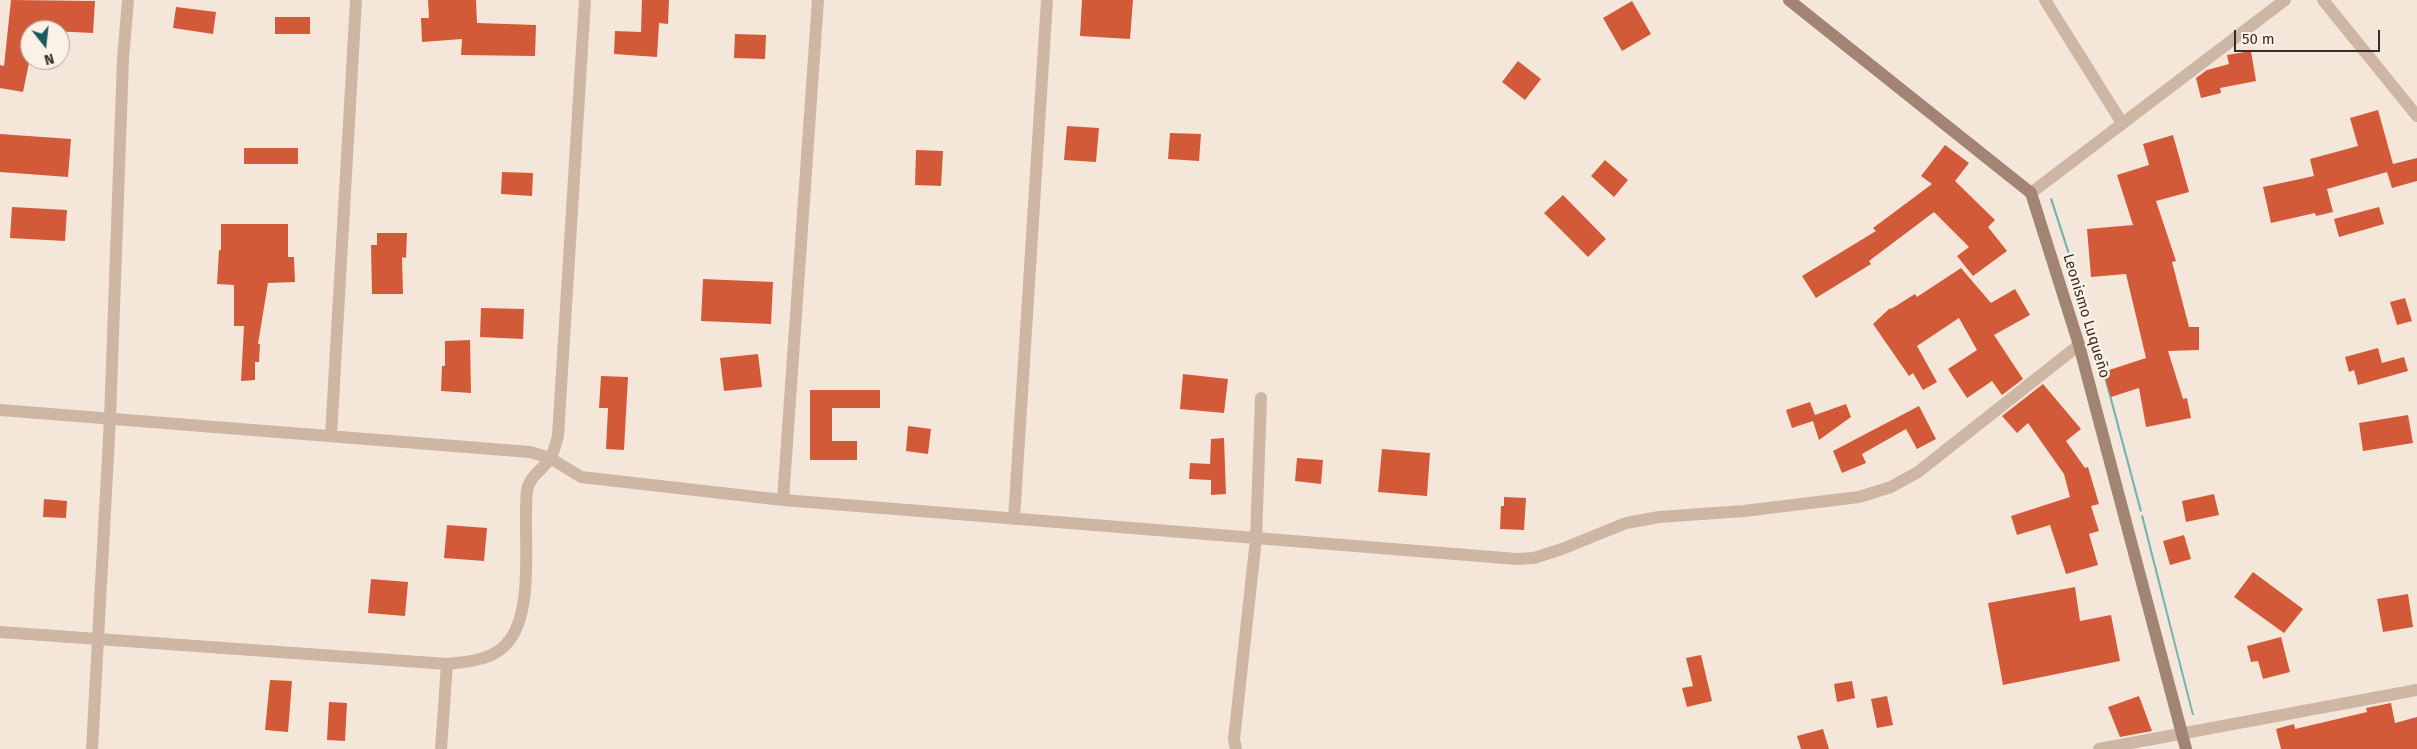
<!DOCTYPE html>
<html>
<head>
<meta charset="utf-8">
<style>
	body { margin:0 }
	#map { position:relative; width:2417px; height:749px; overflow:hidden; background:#f4e7da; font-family:"Fira Sans",sans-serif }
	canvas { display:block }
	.north { position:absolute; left:20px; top:20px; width:50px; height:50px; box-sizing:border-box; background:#fbf1e6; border:1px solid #ada299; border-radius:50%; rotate:164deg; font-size:14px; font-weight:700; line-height:20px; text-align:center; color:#382c26 }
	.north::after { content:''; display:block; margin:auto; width:18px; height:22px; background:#175c5e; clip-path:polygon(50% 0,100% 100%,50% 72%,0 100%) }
	.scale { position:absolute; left:2234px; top:30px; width:146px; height:22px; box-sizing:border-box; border:2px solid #382c26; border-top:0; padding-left:6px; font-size:15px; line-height:18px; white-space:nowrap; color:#382c26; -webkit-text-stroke:4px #fbf1e6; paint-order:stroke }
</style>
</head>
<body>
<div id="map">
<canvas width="2417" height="749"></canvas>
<div class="north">N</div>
<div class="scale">50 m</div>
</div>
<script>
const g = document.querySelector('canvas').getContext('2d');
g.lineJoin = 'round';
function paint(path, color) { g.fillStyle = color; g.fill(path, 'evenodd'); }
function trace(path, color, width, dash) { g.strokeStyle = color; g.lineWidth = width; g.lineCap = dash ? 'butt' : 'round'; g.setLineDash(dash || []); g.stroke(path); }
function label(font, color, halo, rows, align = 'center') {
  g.font = font + ' "Fira Sans",sans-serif'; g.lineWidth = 5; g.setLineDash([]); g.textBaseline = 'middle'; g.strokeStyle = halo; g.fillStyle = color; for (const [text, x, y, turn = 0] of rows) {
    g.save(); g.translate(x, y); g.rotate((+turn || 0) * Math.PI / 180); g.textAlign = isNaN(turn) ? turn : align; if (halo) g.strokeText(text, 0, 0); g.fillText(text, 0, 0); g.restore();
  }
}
const water = new Path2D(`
	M 2052,198 L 2088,309 L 2086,310 L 2050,199 Z
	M 2091,320 L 2142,511 L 2140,512 L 2089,321 Z
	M 2143,515 L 2194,715 L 2192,715 L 2141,516 Z`);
const building = new Path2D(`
	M 11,0 L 95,1 L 93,33 L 30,30 L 30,58 L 23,92 L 0,88 L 0,65 L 4,66 Z
	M 428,0 L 476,0 L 477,23 L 536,25 L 535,56 L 461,55 L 462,39 L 422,42 L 421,18 L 429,18 Z
	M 642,0 L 669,0 L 668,24 L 659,23 L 657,57 L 614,54 L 615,31 L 641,32 Z
	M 1082,0 L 1133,0 L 1130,39 L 1080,36 Z
	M 1632,1 L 1651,34 L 1622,51 L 1603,18 Z
	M 176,7 L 216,12 L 213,34 L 173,28 Z
	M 275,17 L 310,17 L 310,34 L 275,34 Z
	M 735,34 L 766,35 L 765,59 L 734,58 Z
	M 2251,51 L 2256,81 L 2220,88 L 2221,93 L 2201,98 L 2196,78 L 2207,70 L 2229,64 L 2227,55 Z
	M 1518,61 L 1541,79 L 1525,100 L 1502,82 Z
	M 2378,110 L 2393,164 L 2417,158 L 2417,181 L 2392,188 L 2387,172 L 2327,189 L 2333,212 L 2316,216 L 2315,213 L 2271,223 L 2263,187 L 2314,176 L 2310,159 L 2358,146 L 2350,118 Z
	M 1067,126 L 1099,128 L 1096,162 L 1064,160 Z
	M 1170,133 L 1201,134 L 1199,161 L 1168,159 Z
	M 0,134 L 71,139 L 68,177 L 0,172 Z
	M 2173,135 L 2189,192 L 2156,201 L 2176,261 L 2172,262 L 2189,327 L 2199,327 L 2199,350 L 2168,351 L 2183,399 L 2187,398 L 2191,418 L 2146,427 L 2139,388 L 2111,397 L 2103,372 L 2146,358 L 2126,274 L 2091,277 L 2087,229 L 2133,225 L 2117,175 L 2149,165 L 2143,144 Z
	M 1945,145 L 1969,163 L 1955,181 L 1995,220 L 1988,227 L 2007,251 L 1973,276 L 1957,256 L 1969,247 L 1934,212 L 1869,261 L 1871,264 L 1816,298 L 1802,276 L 1876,231 L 1873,228 L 1932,184 L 1921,176 Z
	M 244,148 L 298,148 L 298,164 L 244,164 Z
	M 916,150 L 943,151 L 941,186 L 915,185 Z
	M 1605,160 L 1628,180 L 1614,197 L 1591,176 Z
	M 502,172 L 533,173 L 532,196 L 501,194 Z
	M 1563,195 L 1606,239 L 1588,257 L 1544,213 Z
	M 12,207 L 67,210 L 65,241 L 10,238 Z
	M 2379,207 L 2384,224 L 2339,237 L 2334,219 Z
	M 221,224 L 288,224 L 288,257 L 294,257 L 295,282 L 268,283 L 258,344 L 260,344 L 259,362 L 255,362 L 255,380 L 241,381 L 244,326 L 234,326 L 234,285 L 217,284 L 219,250 L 221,250 Z
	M 377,233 L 407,233 L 406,258 L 402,257 L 403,294 L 372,294 L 371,245 L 377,245 Z
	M 1961,268 L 1991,303 L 2015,289 L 2030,315 L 1994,335 L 2023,379 L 2002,395 L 1992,381 L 1967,398 L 1948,369 L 1977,350 L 1959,318 L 1917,346 L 1937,382 L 1923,390 L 1913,373 L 1909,376 L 1873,324 L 1890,308 L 1891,309 L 1915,294 L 1917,297 Z
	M 703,279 L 773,282 L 771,324 L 701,321 Z
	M 2405,298 L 2412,321 L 2397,325 L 2390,302 Z
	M 481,308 L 524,309 L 523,339 L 480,337 Z
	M 470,340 L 471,393 L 441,391 L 442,366 L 445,366 L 445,341 Z
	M 2378,348 L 2382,363 L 2404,357 L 2408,371 L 2358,385 L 2354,370 L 2349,372 L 2345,357 Z
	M 758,354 L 762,387 L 724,391 L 720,358 Z
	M 1183,374 L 1228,379 L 1224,413 L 1180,409 Z
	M 601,376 L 628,377 L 624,450 L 606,449 L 608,408 L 599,408 Z
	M 2043,384 L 2081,429 L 2066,441 L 2085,468 L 2088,467 L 2099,504 L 2091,506 L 2099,531 L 2089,534 L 2098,565 L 2066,574 L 2050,525 L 2017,535 L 2011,516 L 2070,497 L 2064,474 L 2028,423 L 2017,433 L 2002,416 Z
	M 810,390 L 880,390 L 880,408 L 832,408 L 832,441 L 857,441 L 857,460 L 810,460 Z
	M 1810,402 L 1815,415 L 1846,404 L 1851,417 L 1819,440 L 1813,421 L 1792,428 L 1786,410 Z
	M 1919,406 L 1936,439 L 1917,449 L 1906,429 L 1862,454 L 1866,463 L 1842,473 L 1833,451 Z
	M 2408,415 L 2413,443 L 2363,451 L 2359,423 Z
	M 908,426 L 931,429 L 928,454 L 906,451 Z
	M 1224,438 L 1226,494 L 1211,495 L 1211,480 L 1189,479 L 1190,463 L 1210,464 L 1211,439 Z
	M 1382,449 L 1430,453 L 1427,496 L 1378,492 Z
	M 1297,458 L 1323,460 L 1321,484 L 1295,481 Z
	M 2214,494 L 2219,515 L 2186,522 L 2182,501 Z
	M 1504,497 L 1526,498 L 1524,530 L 1500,529 L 1501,506 L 1504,506 Z
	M 44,499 L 67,501 L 66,518 L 43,517 Z
	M 447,525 L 487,528 L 484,561 L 444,558 Z
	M 2184,535 L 2191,559 L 2170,565 L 2163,541 Z
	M 2253,572 L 2303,609 L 2284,633 L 2234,597 Z
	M 371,579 L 408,582 L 405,616 L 368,613 Z
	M 2075,587 L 2080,621 L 2111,615 L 2120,661 L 2003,685 L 1988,603 Z
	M 2408,594 L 2413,627 L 2383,632 L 2377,599 Z
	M 2281,637 L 2290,672 L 2263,679 L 2258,661 L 2251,662 L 2247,646 Z
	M 1701,655 L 1712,701 L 1687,707 L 1682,688 L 1693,686 L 1686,658 Z
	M 270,680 L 292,681 L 288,732 L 265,730 Z
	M 1852,681 L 1855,698 L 1837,702 L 1834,684 Z
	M 1887,696 L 1893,725 L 1877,728 L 1871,699 Z
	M 2139,696 L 2152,731 L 2120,737 L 2108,707 Z
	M 329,702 L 347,703 L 345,741 L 327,740 Z
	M 2391,703 L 2395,723 L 2417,717 L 2417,749 L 2281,749 L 2276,729 L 2294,724 L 2295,729 L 2367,712 L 2366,708 Z
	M 1823,729 L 1829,749 L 1801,749 L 1797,736 Z`);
const street = new Path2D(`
	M 2045,0 L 2122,123
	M 2323,0 L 2417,116
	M 2031,193 L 2285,0
	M 0,410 L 530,452 L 550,458 L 581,477 L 783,500 L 1517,559 L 1534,558 L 1562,549 L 1626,523 L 1659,517 L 1744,511 L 1859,497 L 1891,487 L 1918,472 L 2079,345
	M 331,436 L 356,0
	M 783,500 L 818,0
	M 1014,519 L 1047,0
	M 0,632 L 447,664 C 464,662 486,661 501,649 C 538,621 522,534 527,491 C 529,476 544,469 551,457 C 554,451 556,443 558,436 L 585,0
	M 92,749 L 110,419 L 123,59 L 128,0
	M 441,749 L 447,664
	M 1236,749 L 1234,739 L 1256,539 L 1261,398
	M 2099,749 L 2417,690`);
const secondary = new Path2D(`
	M 1789,0 L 2031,193 L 2079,345 L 2186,749`);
const streetNames = [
	["Leonismo Luqueño",2086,316,73]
];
paint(water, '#75b3b4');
paint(building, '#d35a39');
trace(street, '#ceb6a4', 12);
trace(secondary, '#a28475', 12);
label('15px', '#382c26', '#fbf1e6', streetNames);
</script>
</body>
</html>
